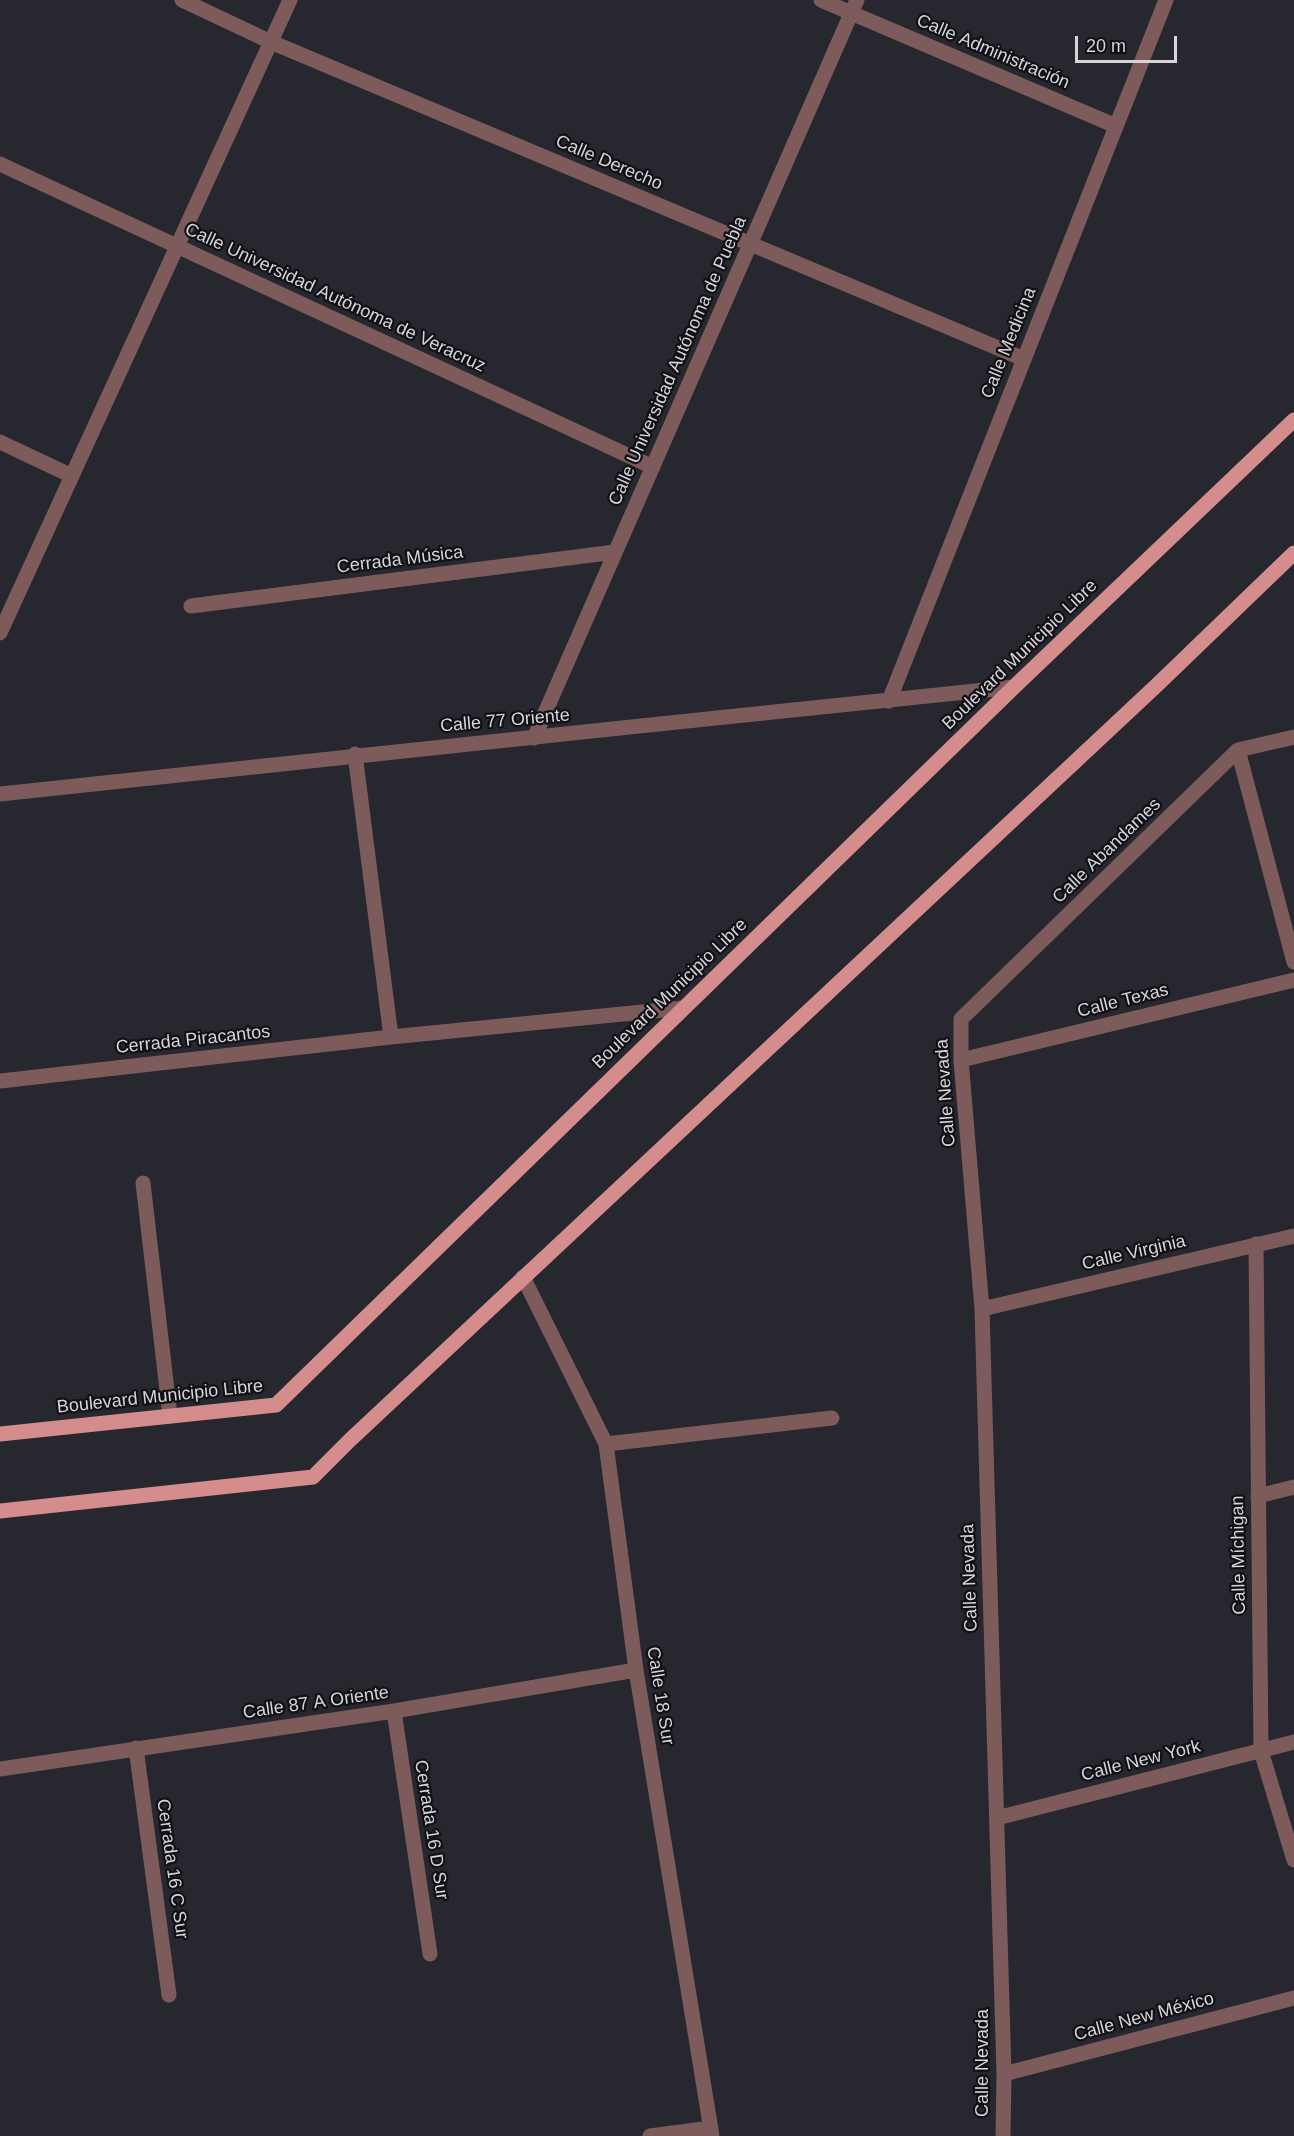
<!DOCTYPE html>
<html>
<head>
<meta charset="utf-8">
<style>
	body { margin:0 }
	#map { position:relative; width:1294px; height:2136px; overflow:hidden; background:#272730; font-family:Helvetica,sans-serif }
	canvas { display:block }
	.scale { position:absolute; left:1075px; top:36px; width:102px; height:27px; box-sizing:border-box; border:3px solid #d5d5da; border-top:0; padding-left:8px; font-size:18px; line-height:21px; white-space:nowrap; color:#d5d5da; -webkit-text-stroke:4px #111014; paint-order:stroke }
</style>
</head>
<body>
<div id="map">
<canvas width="1294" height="2136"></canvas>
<div class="scale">20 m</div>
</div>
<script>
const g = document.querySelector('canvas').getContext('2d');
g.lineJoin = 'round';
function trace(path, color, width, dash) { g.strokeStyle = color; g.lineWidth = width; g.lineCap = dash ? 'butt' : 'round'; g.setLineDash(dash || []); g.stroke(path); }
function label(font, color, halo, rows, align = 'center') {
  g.font = font + ' Helvetica,sans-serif'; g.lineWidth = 4.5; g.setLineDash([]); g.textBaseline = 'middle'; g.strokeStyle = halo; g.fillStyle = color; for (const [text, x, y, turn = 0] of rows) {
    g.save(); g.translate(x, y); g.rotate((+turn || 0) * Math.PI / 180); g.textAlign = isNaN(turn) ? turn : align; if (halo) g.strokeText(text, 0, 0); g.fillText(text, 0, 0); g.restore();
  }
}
const minor = new Path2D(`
	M 182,0 L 271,42 L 1024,359
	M 821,0 L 1116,126
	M 0,164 L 653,467
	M 0,442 L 72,476
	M 191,606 L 615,552
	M 0,633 L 290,0
	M 889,701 L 1166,0
	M 534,738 L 857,0
	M 1238,750 L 1294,962
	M 355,754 L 391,1037
	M 0,794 C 338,756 676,723 1014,687
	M 961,1060 L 1294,980
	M 0,1081 L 391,1037 L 683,1008
	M 143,1183 L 170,1416
	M 1256,1244 L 1261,1751 L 1294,1860
	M 523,1277 L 606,1444 L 636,1670 L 712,2136
	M 982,1309 L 1294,1236
	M 606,1444 L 832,1418
	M 1258,1496 L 1294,1487
	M 394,1711 L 430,1954
	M 136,1748 L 169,1995
	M 0,1769 L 394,1711 L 636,1670
	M 997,1818 L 1294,1742
	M 1004,2074 L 1294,1998
	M 650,2136 L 711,2128
	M 1003,2136 L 1004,2074 L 982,1309 L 961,1060 L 961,1019 L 1238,750 L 1294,737`);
const major = new Path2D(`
	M 0,1434 L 276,1405 L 1014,687 L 1294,420
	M 0,1511 L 313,1477 L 350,1440 L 1157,685 L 1294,553`);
const streetNames = [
	["Calle Administración",993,52,23],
	["Calle Derecho",609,163,23],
	["Calle Universidad Autónoma de Veracruz",335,298,25],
	["Calle Medicina",1009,343,-68],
	["Calle Universidad Autónoma de Puebla",678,361,-66],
	["Cerrada Música",400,560,-7],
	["Boulevard Municipio Libre",1020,655,-44],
	["Calle 77 Oriente",505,721,-5],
	["Calle Abandames",1107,851,-44],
	["Boulevard Municipio Libre",670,994,-44],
	["Calle Texas",1123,1001,-14],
	["Cerrada Piracantos",193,1040,-6],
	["Calle Nevada",946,1093,-94],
	["Calle Virginia",1134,1253,-13],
	["Boulevard Municipio Libre",160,1397,-6],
	["Calle Míchigan",1239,1555,-91],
	["Calle Nevada",970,1578,-92],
	["Calle 18 Sur",660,1696,81],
	["Calle 87 A Oriente",316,1703,-8],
	["Calle New York",1141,1761,-14],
	["Cerrada 16 D Sur",431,1830,81],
	["Cerrada 16 C Sur",172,1869,82],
	["Calle New México",1144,2017,-15],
	["Calle Nevada",983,2063,-90]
];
trace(minor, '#7e5b5b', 15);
trace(major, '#d48c8c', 15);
label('18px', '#d5d5da', '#111014', streetNames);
</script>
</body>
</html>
